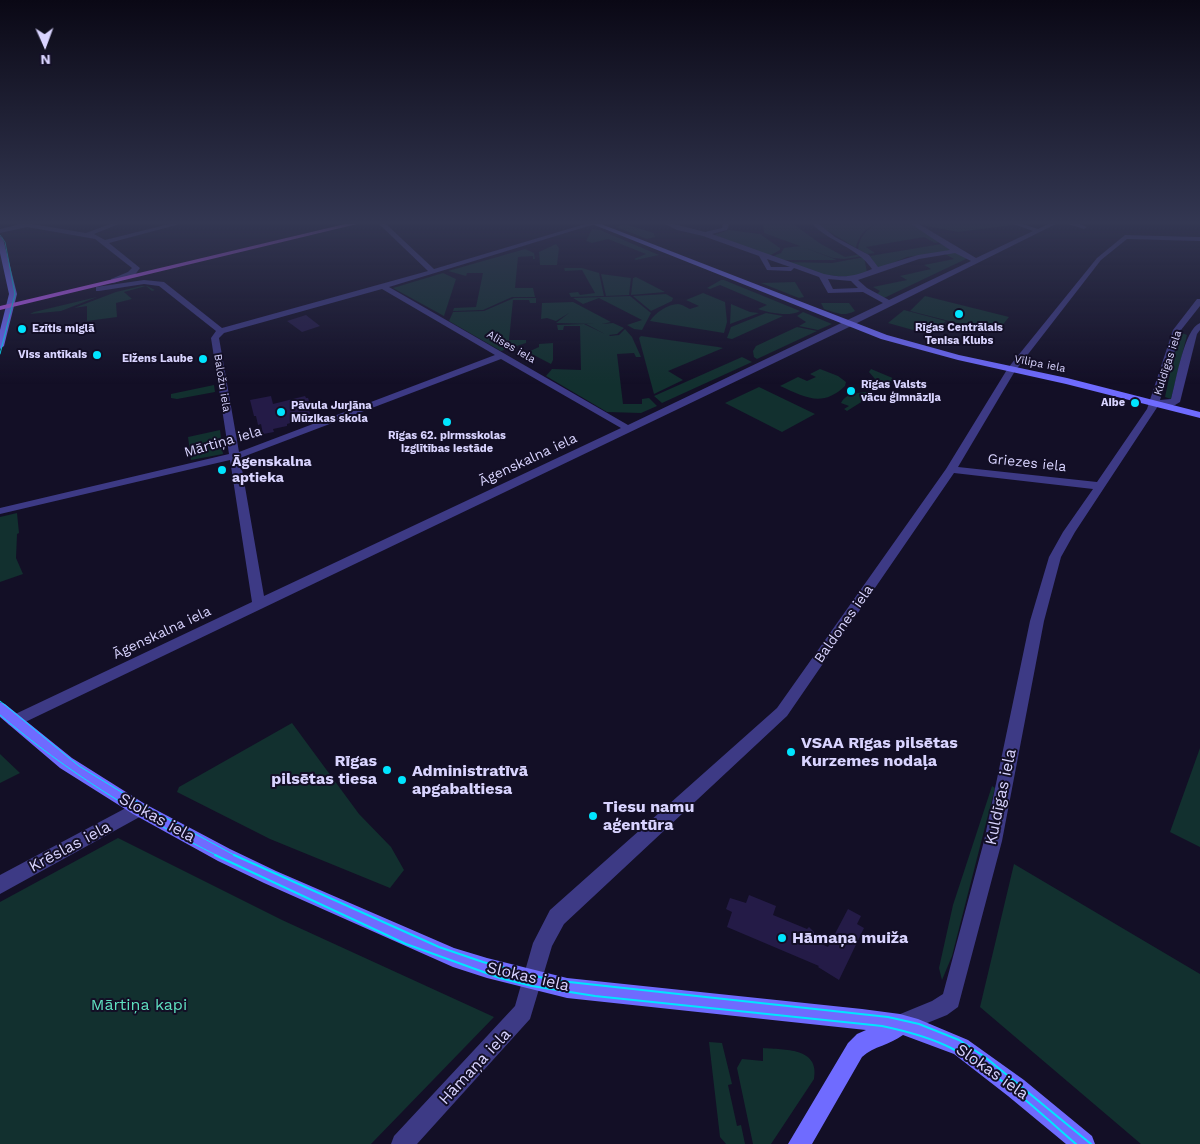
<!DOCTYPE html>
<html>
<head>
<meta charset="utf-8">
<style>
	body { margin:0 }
	#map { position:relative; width:1200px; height:1144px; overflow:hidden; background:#130f26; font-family:"Work Sans",sans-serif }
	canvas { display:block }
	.north { position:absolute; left:20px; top:20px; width:50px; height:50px; -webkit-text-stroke:4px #130f26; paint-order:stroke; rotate:178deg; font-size:14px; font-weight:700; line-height:20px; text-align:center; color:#d9d4ff }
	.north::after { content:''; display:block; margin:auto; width:18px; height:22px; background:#d9d4ff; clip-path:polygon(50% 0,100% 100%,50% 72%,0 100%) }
</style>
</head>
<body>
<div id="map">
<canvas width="1200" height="1144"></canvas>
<div class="north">N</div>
</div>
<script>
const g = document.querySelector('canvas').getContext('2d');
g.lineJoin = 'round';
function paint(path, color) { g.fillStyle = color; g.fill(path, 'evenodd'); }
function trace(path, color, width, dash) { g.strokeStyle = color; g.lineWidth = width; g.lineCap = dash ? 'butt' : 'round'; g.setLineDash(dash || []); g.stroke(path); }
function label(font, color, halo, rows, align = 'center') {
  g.font = font + ' "Work Sans",sans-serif'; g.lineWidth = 4; g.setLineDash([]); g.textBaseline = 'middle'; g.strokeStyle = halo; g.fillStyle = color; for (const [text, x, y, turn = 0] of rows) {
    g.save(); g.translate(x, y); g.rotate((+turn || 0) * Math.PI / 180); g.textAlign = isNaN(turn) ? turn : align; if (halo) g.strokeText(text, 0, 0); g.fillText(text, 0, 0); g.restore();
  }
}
const green = new Path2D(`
	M 624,224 L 654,233 L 655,237 L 647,239 L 616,227 Z
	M 763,224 L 793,224 L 821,244 L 845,257 L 861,254 L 864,256 L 844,259 L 833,258 L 764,233 Z
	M 848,224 L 913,224 L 940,242 L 935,243 L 924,237 L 866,247 L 875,253 L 867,254 L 858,249 C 859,238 866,229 875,225 C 865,228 858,237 856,248 L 818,225 Z
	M 917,224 L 1011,224 L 1012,225 L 958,232 Z
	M 592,229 L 600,230 L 659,255 L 636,260 L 634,259 L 646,254 L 608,239 L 592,243 L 586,241 Z
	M 729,230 L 760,234 L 780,248 L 780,250 L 769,256 L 714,235 Z
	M 556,244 L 559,248 L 557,265 L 540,265 L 539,252 Z
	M 941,244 L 952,251 L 907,257 L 878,269 L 870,256 Z
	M 800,246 L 837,260 L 781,260 L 771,257 L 781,253 L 784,248 Z
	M 525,249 L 534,253 L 535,259 L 533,259 L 533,256 L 518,257 L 515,288 L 533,288 L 535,297 L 512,297 L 483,310 L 453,311 L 454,308 L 476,307 L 483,273 L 467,273 L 466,276 L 448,271 Z
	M 955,252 L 968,258 L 884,298 L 877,294 L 880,291 L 873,287 L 907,280 L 900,276 L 931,269 L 924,265 L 954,259 L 945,254 Z
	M 864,257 L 867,272 L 852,277 L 822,275 L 784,262 L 832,263 Z
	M 564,268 L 582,268 L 599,273 L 604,296 L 571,297 L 569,293 L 578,292 L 580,295 L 595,293 L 582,270 L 565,271 Z
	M 443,273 L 456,279 L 444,316 L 393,288 Z
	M 601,274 L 631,278 L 629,295 L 606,296 Z
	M 636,277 L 665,292 L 631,295 L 633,278 Z
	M 721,280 L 724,280 L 800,311 C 790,317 769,313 758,309 L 767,305 L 720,285 L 710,289 L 707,288 Z
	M 795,282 L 804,297 L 799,298 L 761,283 Z
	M 141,286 L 147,286 L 155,290 L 152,291 L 146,286 L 124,292 L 132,299 L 116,303 L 117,317 L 87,321 L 87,306 L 74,308 L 116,292 Z
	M 703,293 L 725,302 L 727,322 L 724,333 L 650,321 C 655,313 668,304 678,304 C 682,304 687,308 690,309 L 699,306 L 686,300 Z
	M 666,294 L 673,298 L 672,301 L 651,311 L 633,296 Z
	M 630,296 L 651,313 L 642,330 L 634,329 L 627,325 L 642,320 L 599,298 L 583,304 L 573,298 Z
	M 925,296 L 1009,317 L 996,333 L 910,311 Z
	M 97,297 L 61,311 L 30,314 L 34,312 Z
	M 514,298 L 536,298 L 536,303 L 530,303 L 529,300 L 513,300 L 509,340 L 526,340 L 526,343 L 501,351 L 449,321 L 453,312 L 484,311 Z
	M 573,302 L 611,322 L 602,324 L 613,323 L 624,328 L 617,334 L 609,335 L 610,336 L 619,335 L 625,329 L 632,337 L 641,357 L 636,357 L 634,353 L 617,354 L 623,404 L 642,404 L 642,399 L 649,398 L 657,406 L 641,413 L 607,412 L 546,376 L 552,369 L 581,370 L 580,326 L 564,326 L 563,330 L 558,330 L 557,325 L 584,324 L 605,334 L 586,324 L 595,324 L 556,323 L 569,313 L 556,321 L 547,318 L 541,319 L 542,303 Z
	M 821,303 L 849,303 L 855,311 C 843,317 837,313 824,309 Z
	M 731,304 L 750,312 L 759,313 L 730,324 Z
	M 904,310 L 946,321 L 931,335 L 888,323 Z
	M 803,312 L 832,324 L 818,330 L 799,326 L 806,322 L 797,316 Z
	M 766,313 L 783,316 L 732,339 L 727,338 L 731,327 Z
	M 797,327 L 817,331 L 757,359 L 754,357 L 753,351 L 756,346 Z
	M 1182,333 L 1187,335 L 1171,399 L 1165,397 L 1173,359 Z
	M 641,336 L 718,347 L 723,348 L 668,371 L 683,380 L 654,394 L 639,338 Z
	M 553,343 L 553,360 L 551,364 L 528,352 L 539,347 L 539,344 Z
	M 742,357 L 752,362 L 662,403 L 654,396 Z
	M 820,369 L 838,376 L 846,382 L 845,386 C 822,408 805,397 780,386 L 798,377 L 807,381 L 816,377 L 810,374 Z
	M 871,369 L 895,379 L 879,390 L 876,388 L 876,380 L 869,372 Z
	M 214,385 L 215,392 L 177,399 L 171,398 L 171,394 Z
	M 759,387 L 815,414 L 782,432 L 725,403 Z
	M 865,392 L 874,394 L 847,411 L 844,409 L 849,406 L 841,403 C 845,394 856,393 865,392 Z
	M 220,430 L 223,454 L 191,460 L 188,437 Z
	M 17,513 L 19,533 L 17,534 L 16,558 L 23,574 L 0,582 L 0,517 Z
	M 292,723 L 359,814 L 391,847 L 404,870 L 390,888 L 270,839 L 177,792 L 179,787 Z
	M 1200,748 L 1200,847 L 1170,832 Z
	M 0,754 L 20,773 L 0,783 Z
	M 992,786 L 995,788 L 952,956 L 942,980 L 939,968 L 953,905 Z
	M 118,838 L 282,920 L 494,1017 L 371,1144 L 0,1144 L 0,902 Z
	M 1014,864 L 1200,974 L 1200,1144 L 1141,1144 L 980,1007 Z
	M 709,1042 L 722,1043 L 732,1084 L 728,1085 L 737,1126 L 741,1125 L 745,1144 L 726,1144 L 720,1137 Z
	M 763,1048 C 784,1050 820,1047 814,1079 L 771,1144 L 753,1144 L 737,1068 L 742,1059 L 763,1061 Z`);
const building = new Path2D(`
	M 306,315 L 320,326 L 302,332 L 287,321 Z
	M 271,396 L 273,404 L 305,396 L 306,398 L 308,398 L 312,409 L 309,409 L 311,417 L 287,424 L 287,426 L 273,429 L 274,432 L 263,434 L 261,424 L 258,425 L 256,416 L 254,416 L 250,400 Z
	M 749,895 L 776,906 L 773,915 L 807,929 L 809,927 L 814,932 L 815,941 L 828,947 L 848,909 L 861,916 L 857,924 L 864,928 L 839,980 L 818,967 L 819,966 L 727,927 L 732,912 L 726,909 L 730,898 L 746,903 Z`);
const street = new Path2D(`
	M 16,224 L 32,224 L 86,233 L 110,224 L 119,224 L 94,234 L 105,240 L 169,224 L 180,224 L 109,243 L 140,268 L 134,276 L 114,283 L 111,283 L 111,279 L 128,272 L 132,268 L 95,239 L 27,227 L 0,233 L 0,229 L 17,225 Z
	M 379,224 L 386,224 L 434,269 L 585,224 L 595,224 L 389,287 L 628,425 L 883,303 L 863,292 L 828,293 L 819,277 L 794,268 L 791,271 L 767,270 L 759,256 L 703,236 L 677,230 L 665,224 L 674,224 L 705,232 L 722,228 L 723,224 L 729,224 L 727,230 L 712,234 L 824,274 C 844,278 853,277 872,269 C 858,248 830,242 812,224 L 819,224 L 835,237 L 869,255 L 878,267 L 918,255 L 950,250 L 911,224 L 919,224 L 976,258 L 1033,231 L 1013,224 L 1023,224 L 1038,229 L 1048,224 L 1056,224 L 845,329 L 19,725 L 14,727 L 9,725 L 6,721 L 9,717 L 252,602 L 230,460 L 0,514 L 0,508 L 229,454 L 211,338 L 216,331 L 159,286 L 144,284 L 99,291 L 96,291 L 96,287 L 144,280 L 164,282 L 222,328 L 428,271 ZM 955,253 L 971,261 L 889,300 L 867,288 L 858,280 L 919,259 ZM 767,259 L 790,267 L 771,267 ZM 828,279 L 851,281 L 858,288 L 833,289 ZM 382,289 L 495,355 L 239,452 L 219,338 L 224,333 ZM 501,359 L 621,428 L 264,596 L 240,458 Z
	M 1068,224 L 1080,224 L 1087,227 L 1084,229 Z
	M 1125,235 L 1200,237 L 1200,241 L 1127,239 L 1101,260 L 1015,371 L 958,467 L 1097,482 L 1147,409 L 1173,330 L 1197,299 L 1200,299 L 1200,306 L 1181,330 L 1160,400 L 1171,399 C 1176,382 1184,329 1200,323 L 1200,330 L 1197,334 L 1180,402 L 1175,405 L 1158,406 L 1075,532 L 1061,557 L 1044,621 L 1002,841 L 958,1007 L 947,1015 L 900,1034 L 893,1031 L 890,1024 L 893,1017 L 932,1001 L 943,994 L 984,841 L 1030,621 L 1049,557 L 1063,532 L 1093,489 L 954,473 L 787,716 L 564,924 L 552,946 L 530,1019 L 417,1144 L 391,1144 L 394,1136 L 515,1006 L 533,943 L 550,910 L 777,708 L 946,469 L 1008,368 L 1097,258 Z
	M 139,801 L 145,804 L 147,809 L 145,814 L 0,894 L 0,875 Z`);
const secondary = new Path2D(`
	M 592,224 L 601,224 L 887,335 L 959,355 L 1067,378 L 1200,412 L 1200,418 L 1066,384 L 958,360 L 881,339 Z
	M 0,236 L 3,238 L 17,294 L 4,346 L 0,349 L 0,330 L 9,294 L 0,253 Z
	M 0,702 L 5,704 L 72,758 L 145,804 L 230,849 L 276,871 L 454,948 L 487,958 L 567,978 L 862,1009 L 900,1014 L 918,1019 L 968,1040 L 1024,1080 L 1092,1136 L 1095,1144 L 1066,1144 L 1008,1096 L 954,1054 L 903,1035 C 890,1045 874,1046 862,1057 L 812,1144 L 788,1144 L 848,1043 L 857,1034 L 866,1030 L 567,998 L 487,978 L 453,967 L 264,883 L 218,861 L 133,814 L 60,768 L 0,717 Z`);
const primary = new Path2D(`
	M 345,224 L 357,224 L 0,310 L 0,306 Z`);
const tramFar1 = new Path2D(`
	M 0,235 L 5,242 L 15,294 L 0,354
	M 0,701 L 79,766 L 144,806 L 236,856
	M 0,715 C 67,772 140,817 218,856`);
const tram = new Path2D(`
	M 215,855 L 406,944 L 500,978 L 532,986 L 595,996 L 882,1026 C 906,1031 929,1037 951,1048 C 995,1070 1039,1112 1076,1144
	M 234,855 L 439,947 L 483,962 L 551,980 L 888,1017 L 919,1024 L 959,1040 L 985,1057 L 1091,1144`);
const markers = [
	[959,314,5,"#00e5ff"],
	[22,329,5,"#00e5ff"],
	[97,355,5,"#00e5ff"],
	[203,359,5,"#00e5ff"],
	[851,391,5,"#00e5ff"],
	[1135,403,5,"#00e5ff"],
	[281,412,5,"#00e5ff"],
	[447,422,5,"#00e5ff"],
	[222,470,5,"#00e5ff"],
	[791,752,5,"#00e5ff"],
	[387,770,5,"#00e5ff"],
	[402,780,5,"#00e5ff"],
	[593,816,5,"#00e5ff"],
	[782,938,5,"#00e5ff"]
];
const farPoinames = [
	["Rīgas Centrālais",959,328,"center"],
	["Tenisa Klubs",959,341,"center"],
	["Ezītis miglā",32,329],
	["Viss antīkais",87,355,"right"],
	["Eižens Laube",193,359,"right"],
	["Rīgas Valsts",861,385],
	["vācu ģimnāzija",861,398],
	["Aibe",1125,403,"right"],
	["Pāvula Jurjāna",291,406],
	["Mūzikas skola",291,419],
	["Rīgas 62. pirmsskolas",447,436,"center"],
	["izglītības iestāde",447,449,"center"]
];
const farStreetnames = [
	["Alīses iela",511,347,30],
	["Kuldīgas iela",1168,363,-72],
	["Vīlipa iela",1040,364,11],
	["Baložu iela",222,383,81]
];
const streetNames = [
	["Mārtiņa iela",223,442,-16],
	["Āgenskalna iela",528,460,-25],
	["Griezes iela",1027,463,6],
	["Baldones iela",844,624,-55],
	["Āgenskalna iela",162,633,-25]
];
const poiNames = [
	["Āgenskalna",232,462],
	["aptieka",232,478]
];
const nearPoinames = [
	["VSAA Rīgas pilsētas",801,743],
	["Kurzemes nodaļa",801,761],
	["Rīgas",377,761,"right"],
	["pilsētas tiesa",377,779,"right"],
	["Administratīvā",412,771],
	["apgabaltiesa",412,789],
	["Tiesu namu",603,807],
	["aģentūra",603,825],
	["Hāmaņa muiža",792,938]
];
const nearStreetnames = [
	["Kuldīgas iela",1001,797,-78],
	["Slokas iela",157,818,29],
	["Krēslas iela",70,847,-28],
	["Slokas iela",528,977,13],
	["Hāmaņa iela",475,1067,-47],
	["Slokas iela",992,1072,35]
];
const nearParknames = [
	["Mārtiņa kapi",139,1005]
];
paint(green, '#12302f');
paint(building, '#241b47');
paint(street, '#3d3a85');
paint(secondary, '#6f6bff');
paint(primary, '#c25bff');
trace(tramFar1, '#00e5ff', 1);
trace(tram, '#00e5ff', 2);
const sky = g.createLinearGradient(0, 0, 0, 384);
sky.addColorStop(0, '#0a0815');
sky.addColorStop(0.58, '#333752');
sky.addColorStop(1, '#33375200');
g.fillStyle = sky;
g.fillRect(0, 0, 1200, 384);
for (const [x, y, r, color] of markers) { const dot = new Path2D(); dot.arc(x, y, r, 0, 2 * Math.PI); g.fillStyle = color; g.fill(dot); trace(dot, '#130f26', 2); }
label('bold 11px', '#d9d4ff', '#130f26', farPoinames, 'left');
label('11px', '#d9d4ff', '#130f26', farStreetnames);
label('14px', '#d9d4ff', '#130f26', streetNames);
label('bold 14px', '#d9d4ff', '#130f26', poiNames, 'left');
label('bold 16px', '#d9d4ff', '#130f26', nearPoinames, 'left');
label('16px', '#d9d4ff', '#130f26', nearStreetnames);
label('16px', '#5fe0c0', '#130f26', nearParknames);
</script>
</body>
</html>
